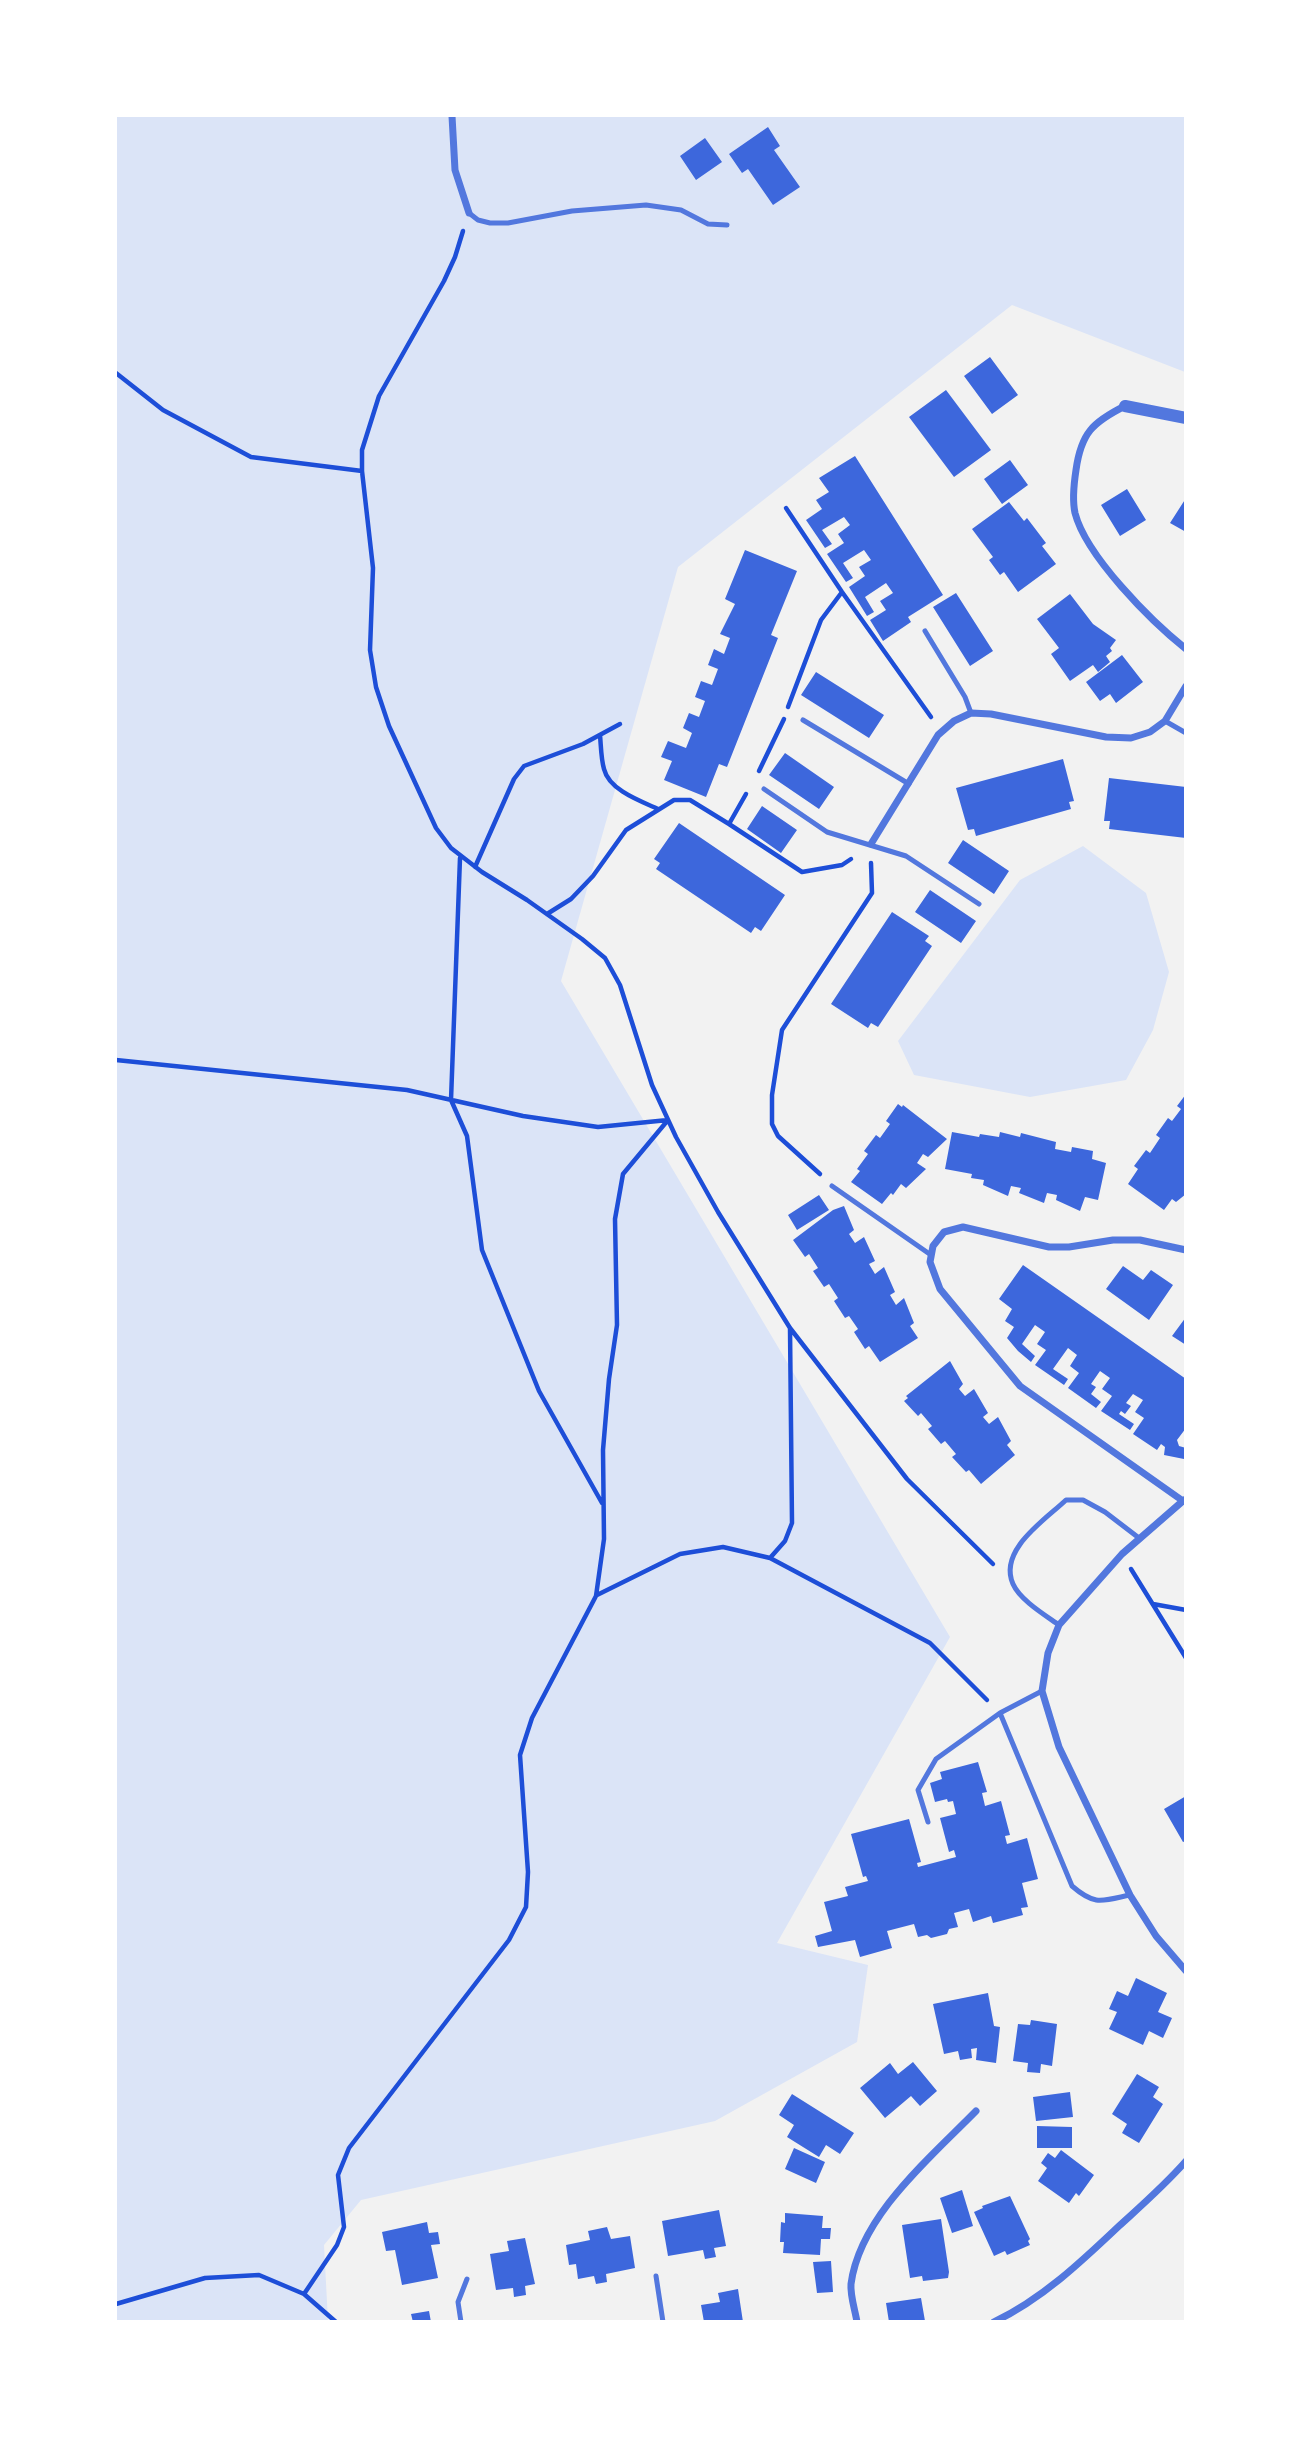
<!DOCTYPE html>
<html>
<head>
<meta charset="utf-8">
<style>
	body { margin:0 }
	#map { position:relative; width:1301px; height:2437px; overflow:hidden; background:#f2f2f2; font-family:Signika,sans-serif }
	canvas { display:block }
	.frame { position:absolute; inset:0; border:117px solid #fff; pointer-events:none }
</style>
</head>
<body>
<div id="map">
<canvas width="1301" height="2437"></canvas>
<div class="frame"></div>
</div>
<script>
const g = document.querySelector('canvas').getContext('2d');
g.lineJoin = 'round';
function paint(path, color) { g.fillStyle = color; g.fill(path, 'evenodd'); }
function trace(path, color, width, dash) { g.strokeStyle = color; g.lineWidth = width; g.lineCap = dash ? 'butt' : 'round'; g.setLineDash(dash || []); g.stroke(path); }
const green = new Path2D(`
	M 116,116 L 1185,116 L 1185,372 L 1012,305 L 678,567 L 561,981 L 950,1637 L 777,1943 L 868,1965 L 857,2042 L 715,2121 L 361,2200 L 324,2245 L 328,2321 L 116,2322 Z
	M 1083,846 L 1146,893 L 1169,972 L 1153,1030 L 1126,1080 L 1030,1097 L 914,1075 L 898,1041 L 1020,880 Z`);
const building = new Path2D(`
	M 768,127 L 780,146 L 774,150 L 800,187 L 773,205 L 748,169 L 742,173 L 729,154 Z
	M 705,138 L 722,162 L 696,180 L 680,156 Z
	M 990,357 L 1018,395 L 992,414 L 964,376 Z
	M 946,390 L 991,450 L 954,477 L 909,417 Z
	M 855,456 L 943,595 L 908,617 L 911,622 L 883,641 L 870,620 L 886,610 L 880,601 L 893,593 L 886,583 L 865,597 L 874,612 L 867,616 L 849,587 L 865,576 L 859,567 L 871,560 L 864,550 L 843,563 L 853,578 L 846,582 L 827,554 L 844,543 L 838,534 L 850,525 L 844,517 L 822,530 L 832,544 L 825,548 L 806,520 L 822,509 L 816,500 L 829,492 L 819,478 Z
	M 1010,460 L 1028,485 L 1002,504 L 984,479 Z
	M 1127,489 L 1146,520 L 1120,536 L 1101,505 Z
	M 1186,498 L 1186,532 L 1170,523 Z
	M 1009,502 L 1024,521 L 1027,518 L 1046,543 L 1042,546 L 1056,564 L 1018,592 L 1004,572 L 1000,575 L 989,560 L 993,557 L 972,529 Z
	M 745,550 L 797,571 L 771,635 L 778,638 L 727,767 L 719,764 L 706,797 L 664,780 L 672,761 L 661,757 L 668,741 L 686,748 L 692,733 L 683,728 L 689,713 L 699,717 L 705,701 L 695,697 L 701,681 L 712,685 L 718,669 L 708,665 L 714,649 L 724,654 L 730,638 L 720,634 L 735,604 L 725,599 Z
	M 956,593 L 993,651 L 970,666 L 933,607 Z
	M 1070,594 L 1093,624 L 1116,640 L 1110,648 L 1112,651 L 1106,656 L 1110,662 L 1098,672 L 1093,665 L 1070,681 L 1051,654 L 1059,648 L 1037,619 Z
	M 1122,655 L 1143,682 L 1116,703 L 1110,694 L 1100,701 L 1086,682 Z
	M 816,672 L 884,715 L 869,738 L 801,695 Z
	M 785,753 L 834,787 L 819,809 L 769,775 Z
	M 1063,759 L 1074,801 L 1069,802 L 1071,809 L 976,836 L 974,829 L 968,830 L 956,788 Z
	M 1109,778 L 1186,787 L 1186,838 L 1109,829 L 1110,821 L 1104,821 Z
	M 762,806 L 797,830 L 781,853 L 747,829 Z
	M 679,823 L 785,895 L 761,931 L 755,927 L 751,933 L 656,869 L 660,863 L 654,859 Z
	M 963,840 L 1009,871 L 994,894 L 948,863 Z
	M 930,890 L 976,921 L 961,943 L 915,912 Z
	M 892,912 L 929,936 L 925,941 L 932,946 L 878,1027 L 871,1023 L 868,1028 L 831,1004 Z
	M 1186,1094 L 1186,1194 L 1176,1202 L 1172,1199 L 1164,1210 L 1128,1184 L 1138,1169 L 1134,1166 L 1146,1150 L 1150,1153 L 1160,1138 L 1156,1135 L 1168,1118 L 1172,1121 L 1181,1109 L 1177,1106 Z
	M 898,1104 L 902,1107 L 903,1105 L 947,1139 L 928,1157 L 923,1154 L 917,1163 L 926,1169 L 906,1188 L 901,1184 L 893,1195 L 891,1193 L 882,1204 L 851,1182 L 860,1171 L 857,1169 L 868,1154 L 864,1151 L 876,1135 L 880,1138 L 890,1124 L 886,1121 Z
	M 952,1132 L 979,1137 L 980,1134 L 999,1137 L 1000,1132 L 1020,1137 L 1021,1133 L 1056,1142 L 1055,1149 L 1071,1152 L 1072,1147 L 1093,1151 L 1092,1159 L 1106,1163 L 1098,1200 L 1085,1197 L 1080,1211 L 1056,1200 L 1057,1195 L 1047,1193 L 1044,1203 L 1019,1193 L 1021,1188 L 1011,1186 L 1008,1196 L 983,1185 L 984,1180 L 971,1178 L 972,1174 L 945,1169 Z
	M 819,1195 L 829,1210 L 797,1230 L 788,1215 Z
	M 844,1206 L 854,1230 L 849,1234 L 855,1243 L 864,1237 L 875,1261 L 869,1264 L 875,1274 L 884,1267 L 895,1292 L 890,1295 L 896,1305 L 904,1298 L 914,1323 L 910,1326 L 918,1338 L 880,1362 L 869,1346 L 865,1349 L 854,1332 L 858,1329 L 849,1316 L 845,1318 L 834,1301 L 838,1298 L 829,1284 L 824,1287 L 813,1271 L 818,1268 L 809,1254 L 805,1257 L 793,1240 L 833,1210 Z
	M 1023,1265 L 1186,1379 L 1186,1428 L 1177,1440 L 1179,1446 L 1186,1448 L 1184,1459 L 1164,1455 L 1165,1447 L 1161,1444 L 1157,1450 L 1133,1434 L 1144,1418 L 1135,1412 L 1143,1400 L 1133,1394 L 1126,1403 L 1131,1406 L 1125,1414 L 1121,1411 L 1119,1414 L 1134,1424 L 1130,1430 L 1101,1411 L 1112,1396 L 1102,1389 L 1110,1378 L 1100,1371 L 1091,1384 L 1096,1387 L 1091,1394 L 1101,1402 L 1096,1408 L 1068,1388 L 1079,1373 L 1070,1366 L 1077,1355 L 1068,1348 L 1053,1369 L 1068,1379 L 1064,1385 L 1035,1365 L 1046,1350 L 1037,1344 L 1045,1332 L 1035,1325 L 1022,1344 L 1035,1356 L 1031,1362 L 1018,1351 L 1007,1338 L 1014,1327 L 1005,1321 L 1012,1309 L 999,1299 Z
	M 1123,1266 L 1143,1280 L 1151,1270 L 1173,1285 L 1149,1320 L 1106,1289 Z
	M 1186,1317 L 1186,1345 L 1172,1336 Z
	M 950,1361 L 963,1384 L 959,1389 L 965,1396 L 974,1389 L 988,1413 L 983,1417 L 989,1424 L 998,1417 L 1011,1441 L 1007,1445 L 1015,1455 L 981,1484 L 969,1470 L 966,1472 L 952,1457 L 956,1454 L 945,1441 L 941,1444 L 928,1429 L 932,1426 L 921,1413 L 918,1416 L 904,1401 L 908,1398 L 906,1396 Z
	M 978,1762 L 987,1792 L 982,1793 L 985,1806 L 1001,1801 L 1010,1835 L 1005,1836 L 1007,1844 L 1027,1838 L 1038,1879 L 1022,1883 L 1028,1907 L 1021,1908 L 1023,1915 L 993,1923 L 991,1916 L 973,1922 L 969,1909 L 954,1913 L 958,1927 L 949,1929 L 947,1934 L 931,1938 L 927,1935 L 918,1937 L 914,1924 L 887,1931 L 892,1948 L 860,1957 L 855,1940 L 818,1947 L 815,1936 L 832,1931 L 824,1902 L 848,1896 L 845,1887 L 868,1881 L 866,1876 L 863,1877 L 851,1834 L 909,1819 L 921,1862 L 917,1863 L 918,1867 L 956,1857 L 954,1850 L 949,1852 L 940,1818 L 956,1814 L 953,1801 L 948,1802 L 947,1799 L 935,1802 L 930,1783 L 942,1779 L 940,1772 Z
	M 1186,1796 L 1186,1841 L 1183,1842 L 1164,1809 Z
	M 1136,1978 L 1167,1993 L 1158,2012 L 1172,2018 L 1163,2038 L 1149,2031 L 1143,2045 L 1109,2029 L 1117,2012 L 1109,2009 L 1117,1991 L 1128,1996 Z
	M 988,1993 L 994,2026 L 1000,2027 L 996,2063 L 976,2060 L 977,2048 L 971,2049 L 972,2058 L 960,2060 L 958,2051 L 944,2054 L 933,2004 Z
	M 1031,2020 L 1057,2024 L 1052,2066 L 1041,2064 L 1040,2073 L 1027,2072 L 1028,2063 L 1013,2061 L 1018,2024 L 1030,2025 Z
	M 913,2062 L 937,2091 L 920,2106 L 911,2096 L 885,2118 L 860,2088 L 890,2063 L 898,2074 Z
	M 1137,2074 L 1159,2087 L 1153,2097 L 1163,2104 L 1139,2143 L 1122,2133 L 1127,2124 L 1112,2114 Z
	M 1070,2092 L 1073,2117 L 1036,2121 L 1033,2097 Z
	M 792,2094 L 854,2133 L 840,2154 L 826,2145 L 819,2157 L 787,2137 L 794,2125 L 779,2115 Z
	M 1037,2126 L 1072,2127 L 1072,2148 L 1037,2148 Z
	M 794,2148 L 825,2162 L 816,2183 L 785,2169 Z
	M 1061,2150 L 1094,2175 L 1079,2196 L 1076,2193 L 1069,2203 L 1038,2181 L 1047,2168 L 1041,2163 L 1048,2153 L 1055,2158 Z
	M 962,2190 L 973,2226 L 952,2233 L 940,2198 Z
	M 1010,2196 L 1030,2239 L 1028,2241 L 1030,2245 L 1007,2255 L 1005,2251 L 994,2256 L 974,2212 L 983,2208 L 982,2206 Z
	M 719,2210 L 726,2246 L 714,2248 L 716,2257 L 705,2259 L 703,2250 L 668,2256 L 662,2221 Z
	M 785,2213 L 823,2216 L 822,2228 L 831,2228 L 830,2239 L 821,2239 L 820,2255 L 783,2253 L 784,2242 L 780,2242 L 781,2222 L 785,2223 Z
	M 941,2219 L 949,2272 L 948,2278 L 923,2281 L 922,2276 L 910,2278 L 902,2225 Z
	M 427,2222 L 429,2233 L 438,2232 L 440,2244 L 431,2245 L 438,2278 L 402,2285 L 395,2250 L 386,2251 L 382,2232 Z
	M 607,2227 L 611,2239 L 630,2236 L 635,2268 L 606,2274 L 607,2282 L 596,2284 L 594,2276 L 578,2279 L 576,2264 L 569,2265 L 566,2245 L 590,2240 L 588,2231 Z
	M 525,2238 L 535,2284 L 525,2286 L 526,2295 L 514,2297 L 513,2288 L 496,2290 L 490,2254 L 509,2251 L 507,2241 Z
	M 831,2261 L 833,2292 L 817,2293 L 813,2262 Z
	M 738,2289 L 743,2322 L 704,2322 L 701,2305 L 720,2302 L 718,2293 Z
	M 921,2298 L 925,2321 L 889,2322 L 886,2303 Z
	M 429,2311 L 431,2322 L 413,2322 L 411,2314 Z`);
const path = new Path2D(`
	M 463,231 L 455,257 L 444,281 L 379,396 L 362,450 L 362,471 L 373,568 L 370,650 L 376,687 L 389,726 L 436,828 L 451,848 L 482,872 L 527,900 L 582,939 L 605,958 L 620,985 L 652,1085 L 676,1137 L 718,1212 L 790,1328 L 907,1479 L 993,1564
	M 116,373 L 163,410 L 251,457 L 362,471
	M 786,508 L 842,592 L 931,717
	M 788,707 L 821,620 L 842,592
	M 600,735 C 601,746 601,759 604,769 C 609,790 640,801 658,809
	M 759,771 L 784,719
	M 746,794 L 729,824 L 802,872 L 842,865 L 851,859
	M 460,858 L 451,1100 L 467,1136 L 482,1250 L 539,1391 L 602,1503
	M 475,867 L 514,779 L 524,766 L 583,744 L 620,724
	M 547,914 L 571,899 L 593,876 L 626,830 L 674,800 L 690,800 L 729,824
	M 116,1060 L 407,1090 L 523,1116 L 598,1127 L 668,1120 L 623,1174 L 615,1219 L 617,1325 L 609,1379 L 603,1450 L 604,1539 L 596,1596 L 532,1718 L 520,1755 L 528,1872 L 526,1907 L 509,1940 L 349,2148 L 338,2175 L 344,2227 L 337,2245 L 304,2294
	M 820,1174 L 778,1136 L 772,1124 L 772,1095 L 782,1030 L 872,893 L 871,863
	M 770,1558 L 785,1541 L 792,1523 L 790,1328
	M 1131,1569 L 1186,1658
	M 597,1595 L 680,1554 L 723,1547 L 770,1558 L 930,1643 L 987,1700
	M 1153,1604 L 1186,1610
	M 116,2304 L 205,2278 L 259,2275 L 304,2294 L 336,2322`);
const service = new Path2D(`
	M 469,213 L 478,220 L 490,223 L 508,223 L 572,211 L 646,205 L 681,210 L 708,224 L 727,225
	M 925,631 L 965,697 L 971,713
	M 803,720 L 909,784
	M 1165,721 L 1186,733
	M 764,789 L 827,832 L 906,856 L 979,904
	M 832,1186 L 931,1255
	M 1059,1625 C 1045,1615 1020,1600 1013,1584 C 998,1550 1045,1520 1066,1500 L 1083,1500 L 1105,1512 L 1139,1538
	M 1042,1691 L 1000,1713 L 1072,1886 C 1095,1906 1102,1901 1130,1895
	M 928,1822 L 918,1790 L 936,1759 L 1000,1713
	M 656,2276 L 663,2322
	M 461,2322 L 458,2302 L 467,2279`);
const minor = new Path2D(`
	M 452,116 L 455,170 L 469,213
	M 1125,406 C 1093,422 1081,433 1076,470 C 1074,483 1072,499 1075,513 C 1086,556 1151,621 1186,649
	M 871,844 L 938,735 L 954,721 L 971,713 L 991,714 L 1106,737 L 1131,738 L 1150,732 L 1165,721 L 1186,686
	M 1184,1500 L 1122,1554 L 1059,1625 L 1048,1653 L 1042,1691 L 1059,1747 L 1130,1895 L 1156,1936 L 1186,1971
	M 1183,1501 L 1020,1386 L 940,1289 L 930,1262 L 933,1246 L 944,1232 L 963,1227 L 1049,1247 L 1069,1247 L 1113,1240 L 1140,1240 L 1186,1250
	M 857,2322 C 855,2310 850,2295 851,2284 C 860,2216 930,2158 976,2111
	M 994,2322 C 1042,2299 1081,2262 1119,2226 C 1142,2205 1165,2185 1186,2161`);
const tertiary = new Path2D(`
	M 1125,406 L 1186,418`);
paint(green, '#dbe4f7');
paint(building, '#3d67dc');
trace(path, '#1d4ed8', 4.5);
trace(service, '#5277de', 5);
trace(minor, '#5277de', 7);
trace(tertiary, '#5277de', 12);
</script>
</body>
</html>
